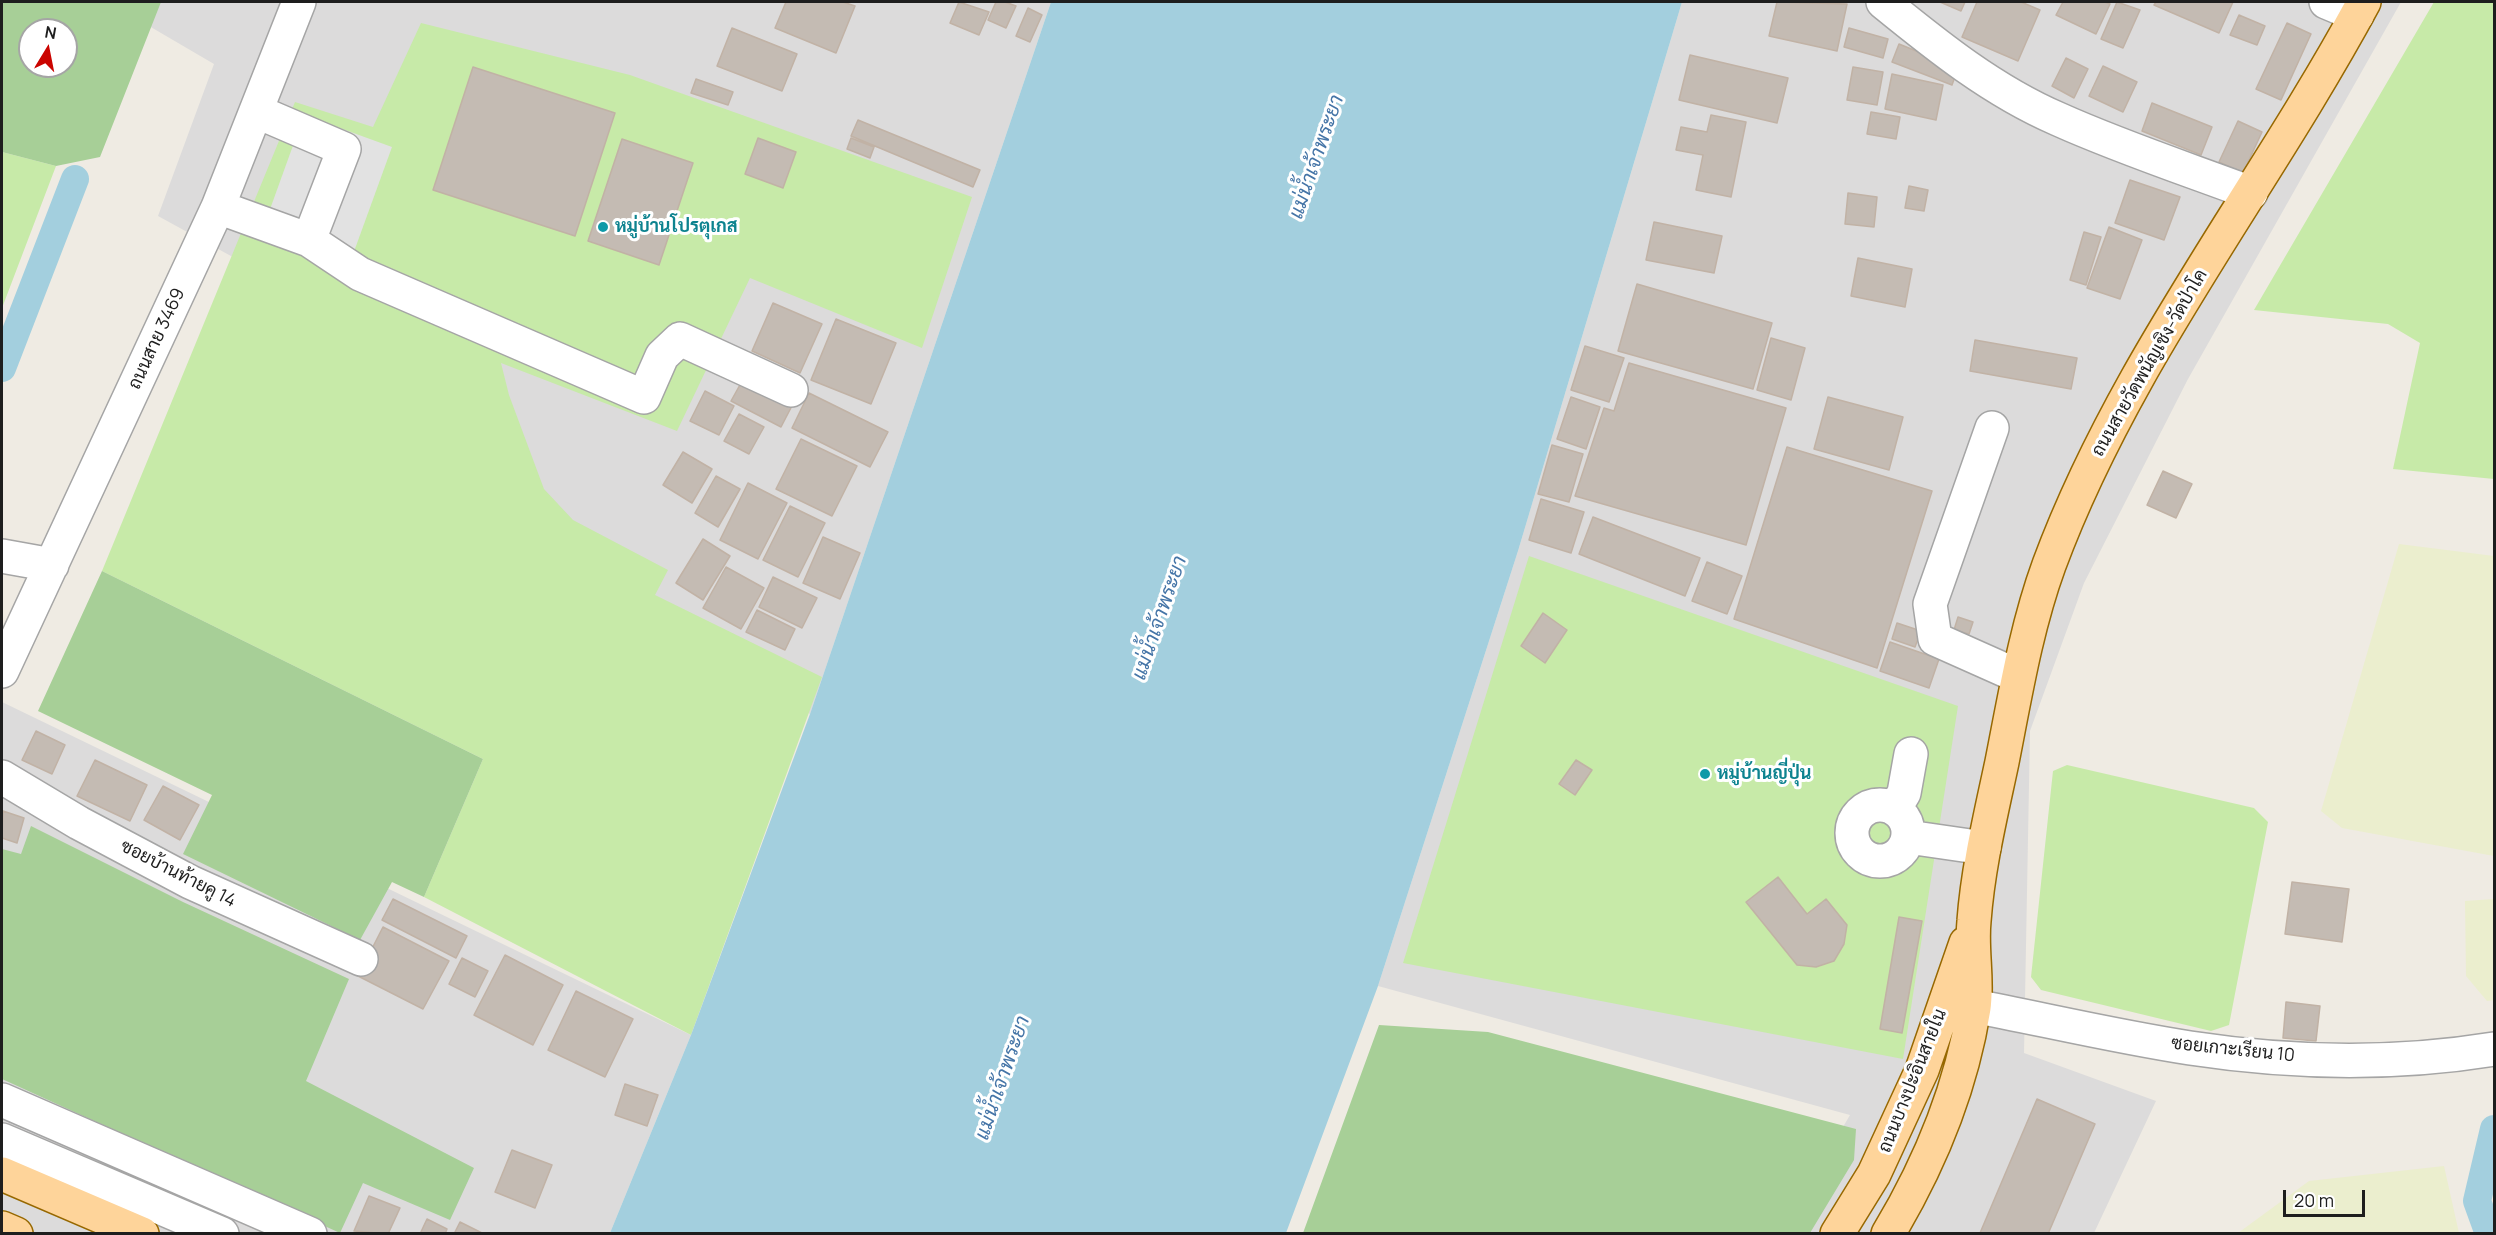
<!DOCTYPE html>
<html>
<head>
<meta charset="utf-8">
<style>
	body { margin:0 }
	#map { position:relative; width:2496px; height:1235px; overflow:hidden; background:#efebe3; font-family:Manrope,sans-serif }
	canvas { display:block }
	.frame { position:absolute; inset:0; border:3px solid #1e1e1e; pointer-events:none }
	.north { position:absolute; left:18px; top:18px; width:60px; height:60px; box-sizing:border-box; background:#fff; border:2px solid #a5a5a5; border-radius:50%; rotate:10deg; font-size:16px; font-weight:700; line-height:24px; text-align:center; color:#1e1e1e }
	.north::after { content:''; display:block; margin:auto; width:21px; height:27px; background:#cb0400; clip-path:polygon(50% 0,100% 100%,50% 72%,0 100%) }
	.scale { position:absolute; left:2283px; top:1190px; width:82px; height:27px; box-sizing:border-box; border:3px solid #1e1e1e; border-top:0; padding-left:8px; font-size:18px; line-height:21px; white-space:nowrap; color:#1e1e1e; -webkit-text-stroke:4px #fff; paint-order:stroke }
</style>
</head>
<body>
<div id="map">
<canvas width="2496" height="1235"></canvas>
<div class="frame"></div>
<div class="north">N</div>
<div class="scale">20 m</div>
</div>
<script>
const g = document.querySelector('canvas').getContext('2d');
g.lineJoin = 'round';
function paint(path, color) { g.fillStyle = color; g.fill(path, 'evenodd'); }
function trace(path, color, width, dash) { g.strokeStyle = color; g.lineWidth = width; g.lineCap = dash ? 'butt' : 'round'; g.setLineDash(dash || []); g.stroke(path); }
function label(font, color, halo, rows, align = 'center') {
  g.font = font + ' Manrope,Sarabun,sans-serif'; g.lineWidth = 6; g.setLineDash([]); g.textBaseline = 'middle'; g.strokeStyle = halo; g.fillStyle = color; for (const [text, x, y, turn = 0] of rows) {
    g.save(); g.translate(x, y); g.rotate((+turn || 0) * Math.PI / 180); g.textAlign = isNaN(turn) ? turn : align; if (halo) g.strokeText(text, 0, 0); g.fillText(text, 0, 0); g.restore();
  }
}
const residential = new Path2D(`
	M 108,2 L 1051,2 L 810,714 L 464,524 L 448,375 L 158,216 L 214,64 Z
	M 1682,2 L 2401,2 L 2188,379 L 2084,583 L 2030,731 L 2024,1053 L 2156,1101 L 2094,1233 L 1781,1233 L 1850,1115 L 1378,986 L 1518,551 Z
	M 2,702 L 691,1035 L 610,1233 L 2,1233 Z`);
const farmland = new Path2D(`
	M 2399,544 L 2494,556 L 2494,856 L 2342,828 L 2321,811 Z
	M 2494,899 L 2494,1000 L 2487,1001 L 2466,976 L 2465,901 Z
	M 2444,1166 L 2459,1233 L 2238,1233 L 2309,1181 Z`);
const grass = new Path2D(`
	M 2434,2 L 2494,2 L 2494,479 L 2393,469 L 2420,343 L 2388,324 L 2254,310 Z
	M 421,23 L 630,75 L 972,197 L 922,348 L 750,278 L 677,431 L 501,363 L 509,395 L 544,489 L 573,520 L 668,570 L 655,595 L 822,677 L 691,1035 L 424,897 L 483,759 L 102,571 L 295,102 L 373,127 Z
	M 2,152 L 56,166 L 2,308 Z
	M 1529,556 L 1958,706 L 1903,1059 L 1403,963 Z
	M 2067,765 L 2254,808 L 2268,822 L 2229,1025 L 2211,1031 L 2041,990 L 2031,977 L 2053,771 Z`);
const forest = new Path2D(`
	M 2,2 L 161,2 L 100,157 L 56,166 L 2,152 ZM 30,30 L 66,30 L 66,66 L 30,66 Z
	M 102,571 L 483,759 L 424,897 L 392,882 L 360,940 L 183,854 L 212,795 L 38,711 Z
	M 31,826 L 183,902 L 349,979 L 306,1081 L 474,1168 L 450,1220 L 363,1183 L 340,1233 L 2,1079 L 2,849 L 21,854 Z
	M 1379,1025 L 1488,1032 L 1856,1129 L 1854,1160 L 1810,1233 L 1303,1233 Z`);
const parking = new Path2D(`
	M 304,115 L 392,147 L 348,268 L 260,237 Z`);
const water = new Path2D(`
	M 1051,2 L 1682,2 L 1518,551 L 1378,986 L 1286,1233 L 610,1233 L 691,1035 L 810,714 Z`);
const canal = new Path2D(`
	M 2,368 L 75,179
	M 2489,1234 L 2477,1201 L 2494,1129`);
const building = new Path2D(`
	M 786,2 L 843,2 L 855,6 L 836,53 L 775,28 Z
	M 959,2 L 989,12 L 979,35 L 950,23 Z
	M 996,2 L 1005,2 L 1016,6 L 1006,28 L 988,20 Z
	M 1777,2 L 1847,4 L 1837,51 L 1769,36 Z
	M 1940,2 L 1965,2 L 1961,11 Z
	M 1977,2 L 2021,2 L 2040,10 L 2018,61 L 1962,37 Z
	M 2063,2 L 2105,2 L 2110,4 L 2096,34 L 2056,15 Z
	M 2117,2 L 2140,10 L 2123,48 L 2101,39 Z
	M 2156,2 L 2233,2 L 2219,33 L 2154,5 Z
	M 1028,8 L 1042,15 L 1030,42 L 1016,36 Z
	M 2239,15 L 2265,26 L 2257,45 L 2230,35 Z
	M 2287,23 L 2311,34 L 2281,100 L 2256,89 Z
	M 732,28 L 797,54 L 782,91 L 717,66 Z
	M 1849,28 L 1888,39 L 1883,58 L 1844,47 Z
	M 1899,44 L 1958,68 L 1952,85 L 1892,62 Z
	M 1690,55 L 1788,78 L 1777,123 L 1679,100 Z
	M 2066,58 L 2088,69 L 2074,98 L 2052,86 Z
	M 2103,66 L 2137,82 L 2123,112 L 2089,96 Z
	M 473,67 L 615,113 L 575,236 L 433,190 Z
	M 1853,67 L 1883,72 L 1877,105 L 1847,100 Z
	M 1892,74 L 1943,85 L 1936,120 L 1885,109 Z
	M 696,79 L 733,92 L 728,105 L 691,93 Z
	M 2152,103 L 2212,127 L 2201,155 L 2142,131 Z
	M 1871,112 L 1900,117 L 1896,139 L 1867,134 Z
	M 1711,115 L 1746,122 L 1731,197 L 1696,190 L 1703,155 L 1676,150 L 1681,127 L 1707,132 Z
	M 858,120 L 980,170 L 973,187 L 851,136 Z
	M 2238,121 L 2262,132 L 2243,173 L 2219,162 Z
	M 758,138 L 796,152 L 783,188 L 745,174 Z
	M 851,138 L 874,147 L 870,158 L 847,149 Z
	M 622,139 L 693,163 L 659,265 L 588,241 Z
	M 2130,180 L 2180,197 L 2164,240 L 2115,223 Z
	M 1909,186 L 1928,190 L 1924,211 L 1905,208 Z
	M 1848,193 L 1877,197 L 1874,227 L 1845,224 Z
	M 1654,222 L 1722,236 L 1714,273 L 1646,260 Z
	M 2109,227 L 2142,240 L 2120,299 L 2087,288 Z
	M 2084,232 L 2101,237 L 2086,285 L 2070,280 Z
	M 1858,258 L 1912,269 L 1905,307 L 1851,296 Z
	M 1637,284 L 1772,323 L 1753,389 L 1618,351 Z
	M 773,303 L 822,324 L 800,373 L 752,351 Z
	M 836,319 L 896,343 L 871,404 L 811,380 Z
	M 1771,338 L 1805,348 L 1791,400 L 1757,390 Z
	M 1975,340 L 2077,358 L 2071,389 L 1970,371 Z
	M 1585,346 L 1624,358 L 1609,402 L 1571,390 Z
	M 1629,363 L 1786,408 L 1746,545 L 1575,496 L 1604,408 L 1614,411 Z
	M 746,374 L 795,400 L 781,427 L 731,401 Z
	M 705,391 L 734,406 L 719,435 L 690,421 Z
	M 809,393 L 888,432 L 870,467 L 792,428 Z
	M 1571,397 L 1600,407 L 1586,449 L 1557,439 Z
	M 1828,397 L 1903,417 L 1889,470 L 1814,449 Z
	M 739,414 L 764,427 L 749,454 L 724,441 Z
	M 801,439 L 857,466 L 832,516 L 776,489 Z
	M 1552,445 L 1583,454 L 1569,502 L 1538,494 Z
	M 1787,447 L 1932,491 L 1877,668 L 1734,619 Z
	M 683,452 L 712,469 L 692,503 L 663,485 Z
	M 2163,471 L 2192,484 L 2176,518 L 2147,505 Z
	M 716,476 L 740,489 L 718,527 L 695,513 Z
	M 748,483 L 787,503 L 758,559 L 720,540 Z
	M 1541,499 L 1584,512 L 1571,553 L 1529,540 Z
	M 790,506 L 825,523 L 798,577 L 763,560 Z
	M 1593,517 L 1700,558 L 1685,596 L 1579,554 Z
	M 823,537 L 860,553 L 840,599 L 803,583 Z
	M 703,539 L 730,556 L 703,600 L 676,583 Z
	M 1707,562 L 1742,576 L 1727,614 L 1692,601 Z
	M 726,567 L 764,588 L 741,629 L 703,608 Z
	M 773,577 L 817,598 L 802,628 L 759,607 Z
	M 757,610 L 795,629 L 785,650 L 746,632 Z
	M 1543,613 L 1567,630 L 1545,663 L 1521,646 Z
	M 1958,617 L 1973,622 L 1969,634 L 1954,630 Z
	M 1897,623 L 1921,631 L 1915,647 L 1892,639 Z
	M 1890,642 L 1939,659 L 1929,688 L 1880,671 Z
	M 36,731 L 65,745 L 52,774 L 22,760 Z
	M 95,760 L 147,785 L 130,821 L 77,796 Z
	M 1576,760 L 1592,770 L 1575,795 L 1559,784 Z
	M 163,786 L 199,805 L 180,840 L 144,820 Z
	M 3,811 L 24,818 L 17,843 L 2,838 Z
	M 1778,877 L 1807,914 L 1826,899 L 1847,925 L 1844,944 L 1834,961 L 1816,967 L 1797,965 L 1746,902 Z
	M 2292,882 L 2349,889 L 2342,942 L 2285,934 Z
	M 393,899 L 467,936 L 456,958 L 382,920 Z
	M 1899,917 L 1922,921 L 1902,1033 L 1880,1029 Z
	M 383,927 L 449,961 L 423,1009 L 358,976 Z
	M 505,955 L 563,985 L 533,1045 L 474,1015 Z
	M 462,958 L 488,971 L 475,997 L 449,984 Z
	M 576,991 L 633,1019 L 605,1077 L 548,1050 Z
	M 2286,1002 L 2320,1006 L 2316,1041 L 2283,1038 Z
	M 625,1084 L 658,1095 L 647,1126 L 615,1115 Z
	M 2037,1099 L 2095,1124 L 2048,1234 L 1980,1233 Z
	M 512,1150 L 552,1165 L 535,1208 L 495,1192 Z
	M 369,1196 L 400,1208 L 388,1234 L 354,1231 Z
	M 427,1219 L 447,1229 L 445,1234 L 420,1234 Z
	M 460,1222 L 484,1234 L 454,1234 Z`);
const minor = new Path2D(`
	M 1883,2 C 1937,46 1993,91 2058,119 C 2120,147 2187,169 2251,193
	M 2326,2 L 2357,15
	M 258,112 L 344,149 L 309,240
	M 218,207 L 309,240 L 360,274 L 644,397 L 662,356 L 680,339 L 791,390
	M 1992,428 L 1930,604 L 1935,639 L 2018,676
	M 2,556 L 52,565
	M 2,671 L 218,207 L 299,2
	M 2,777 L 79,823 L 190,882 L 361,959
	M1852 833a28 28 0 1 1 56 0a28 28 0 1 1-56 0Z
	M 1895,808 L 1904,793 L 1911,754
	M 1908,837 L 1984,848
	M 1974,1006 C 2046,1020 2118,1037 2190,1048 C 2289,1063 2395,1065 2494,1049
	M 2,1100 L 310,1234
	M 2,1140 L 222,1234`);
const major = new Path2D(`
	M 2,1174 L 142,1234
	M 2,1228 L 16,1234
	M 1837,1234 L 1874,1174 L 1922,1070 L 1966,943
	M 1888,1234 C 1930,1164 1961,1089 1974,1008 C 1978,980 1971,950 1974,921 C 1978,867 1991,814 2002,762 C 2015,696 2026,628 2049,565 C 2124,362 2262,191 2364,2`);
const markers = [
	[603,227,6,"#0f9aa8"],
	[1705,774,6,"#0f9aa8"]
];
const cultureNames = [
	["หมู่บ้านโปรตุเกส",615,227],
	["หมู่บ้านญี่ปุ่น",1717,774]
];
const streetNames = [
	["ถนนสาย 3469",157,339,-65],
	["ถนนสายวัดพนัญเชิง-วัดป่าโค",2150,363,-60],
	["ซอยบ้านท้ายคู 14",178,874,27],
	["ซอยเกาะเรียน 10",2233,1050,6],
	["ถนนบางปะอินสายใน",1913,1081,-68]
];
const waterNames = [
	["แม่น้ำเจ้าพระยา",1317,157,-71],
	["แม่น้ำเจ้าพระยา",1160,618,-71],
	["แม่น้ำเจ้าพระยา",1003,1078,-71]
];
paint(residential, '#dcdbdb');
paint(farmland, '#ebeece');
paint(grass, '#c7eaa8');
paint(forest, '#a7cf97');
paint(parking, '#e2e2e2');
paint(water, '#a3cfde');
trace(canal, '#a3cfde', 28);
paint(building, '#c4bbb3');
trace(building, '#c1b2a5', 1.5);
trace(minor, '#a5a5a5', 36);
trace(major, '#976800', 36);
trace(minor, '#fff', 33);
trace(major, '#fed49a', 33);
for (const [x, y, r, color] of markers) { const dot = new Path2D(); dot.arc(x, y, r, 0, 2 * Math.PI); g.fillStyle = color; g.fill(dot); trace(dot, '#fff', 2); }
label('bold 18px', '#0d838f', '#fff', cultureNames, 'left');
label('18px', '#1e1e1e', '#fff', streetNames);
label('italic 20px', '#4575a7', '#fff', waterNames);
</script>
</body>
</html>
